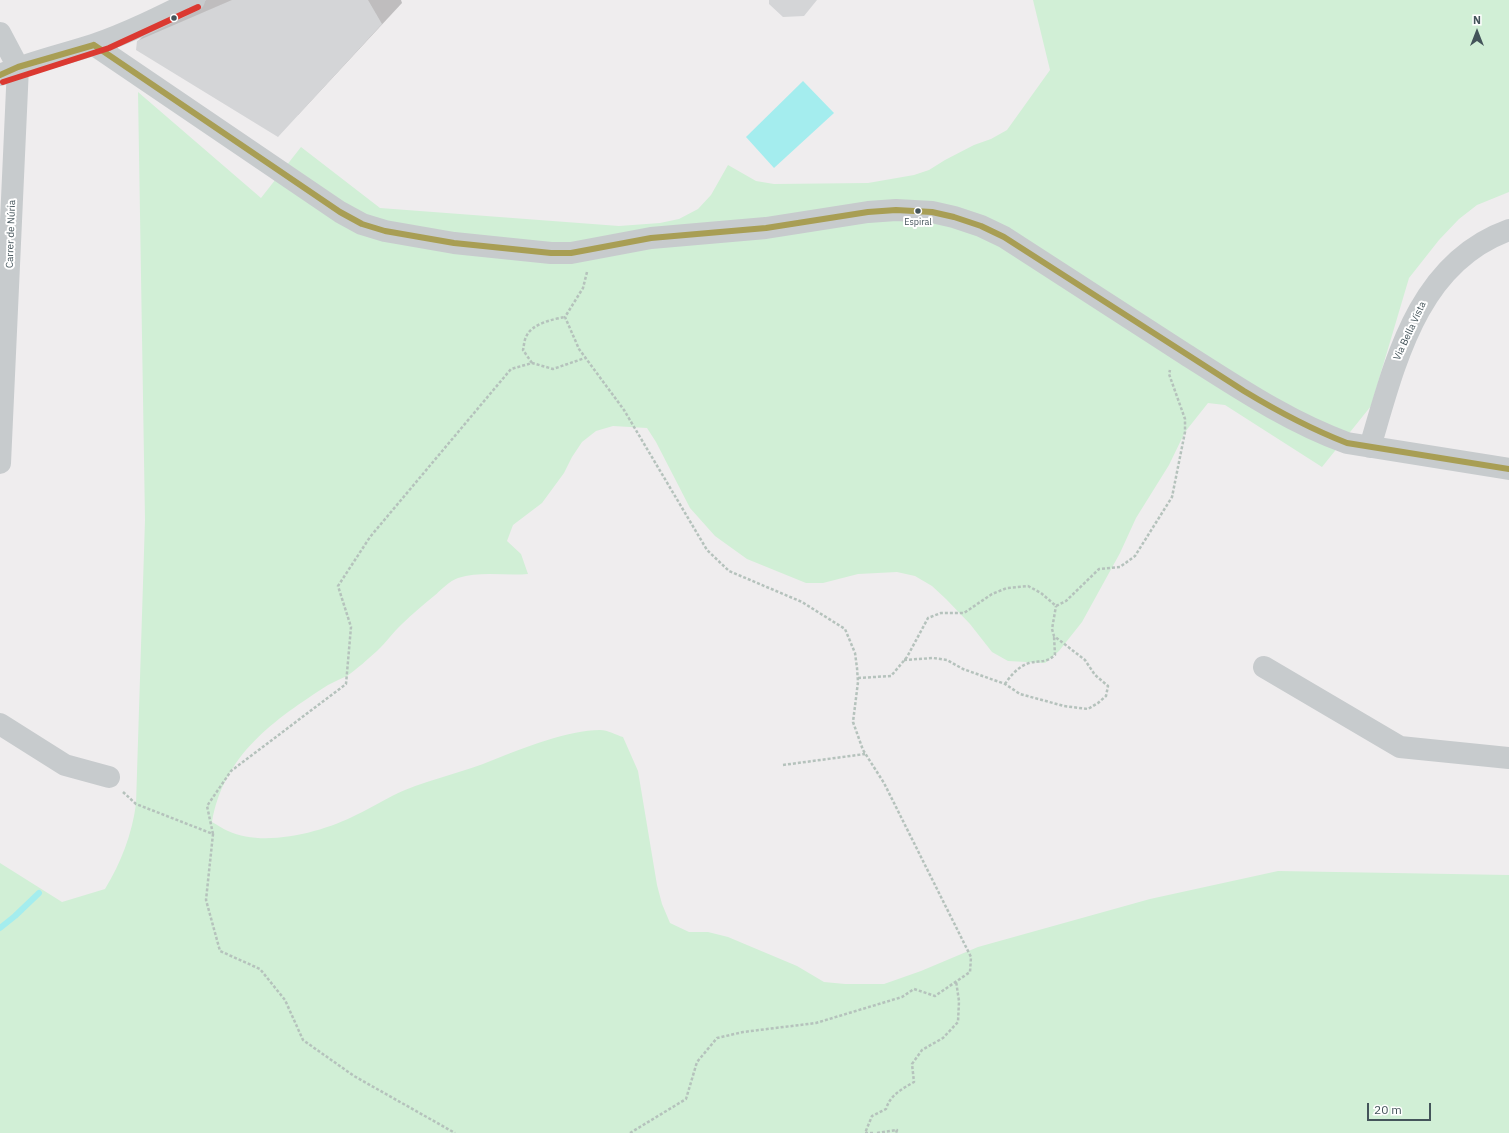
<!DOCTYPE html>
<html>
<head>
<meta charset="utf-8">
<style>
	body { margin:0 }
	#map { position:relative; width:1509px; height:1133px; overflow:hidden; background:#efedee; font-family:"IBM Plex Sans",sans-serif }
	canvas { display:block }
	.north { position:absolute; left:1457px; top:12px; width:40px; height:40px; -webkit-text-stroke:3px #fff; paint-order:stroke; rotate:0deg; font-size:11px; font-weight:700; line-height:16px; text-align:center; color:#44545a }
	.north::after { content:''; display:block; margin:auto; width:14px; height:18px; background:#44545a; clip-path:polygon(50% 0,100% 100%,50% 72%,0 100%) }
	.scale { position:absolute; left:1367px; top:1103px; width:64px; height:18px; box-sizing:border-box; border:2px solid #44545a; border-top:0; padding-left:5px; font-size:12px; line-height:14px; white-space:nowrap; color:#44545a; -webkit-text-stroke:3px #fff; paint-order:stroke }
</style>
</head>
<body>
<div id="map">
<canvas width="1509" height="1133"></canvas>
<div class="north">N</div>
<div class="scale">20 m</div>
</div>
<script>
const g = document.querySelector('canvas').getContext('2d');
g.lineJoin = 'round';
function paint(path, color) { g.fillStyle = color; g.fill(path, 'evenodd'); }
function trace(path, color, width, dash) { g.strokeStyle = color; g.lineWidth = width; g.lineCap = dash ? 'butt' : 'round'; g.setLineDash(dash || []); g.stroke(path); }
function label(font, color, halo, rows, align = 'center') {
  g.font = font + ' "IBM Plex Sans",sans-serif'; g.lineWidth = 4; g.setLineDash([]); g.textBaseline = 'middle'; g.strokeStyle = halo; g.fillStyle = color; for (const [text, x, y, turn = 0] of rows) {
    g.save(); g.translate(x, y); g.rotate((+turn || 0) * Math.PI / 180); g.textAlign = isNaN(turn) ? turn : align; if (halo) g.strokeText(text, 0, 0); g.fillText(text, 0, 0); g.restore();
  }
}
const green = new Path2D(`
	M 1033,0 L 1509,0 L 1509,192 L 1477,205 L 1459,219 L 1439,240 L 1409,278 L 1371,406 L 1322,467 L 1225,405 L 1208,403 L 1185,432 L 1169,465 L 1136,518 L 1120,553 L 1082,622 L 1059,651 L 1045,663 L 1008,661 L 992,652 L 970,624 L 946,599 L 932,586 L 915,576 L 897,572 L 858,574 L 823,583 L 806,583 L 747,559 L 715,536 L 690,508 L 656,442 L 647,428 L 613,426 L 596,431 L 582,442 L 572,457 L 564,473 L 542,503 L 513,525 L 507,541 L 521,554 L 528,574 C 505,576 480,571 458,578 C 449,581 441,590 434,596 C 423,605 412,614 402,624 C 393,632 386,643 377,651 C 368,659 357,669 347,676 C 340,679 334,682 328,685 C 274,720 224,754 212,822 C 218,825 223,829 228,831 C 264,848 323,832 356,815 C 373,807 388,797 405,790 C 434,778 465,772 493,760 C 523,748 569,730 600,730 C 608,730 616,735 623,737 L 638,771 L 657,885 L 662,904 L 670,923 L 689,932 L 708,932 L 728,937 L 797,966 L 824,982 L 845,984 L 884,984 L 921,971 L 978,947 L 1150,899 L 1278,871 L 1509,875 L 1509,1133 L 0,1133 L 0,863 L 62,902 L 105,889 C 121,863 132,834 136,804 L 145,520 L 138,92 L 261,198 L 301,147 L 380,208 L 619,226 L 660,223 L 679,219 L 698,209 L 711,195 L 728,165 L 756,181 L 774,184 L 868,183 L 914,175 L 929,170 L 945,160 L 974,145 L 991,139 L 1007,130 L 1050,70 Z`);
const water = new Path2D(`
	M 803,81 L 834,113 L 774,168 L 746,137 Z`);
const shadow = new Path2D(`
	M 206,0 L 401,0 L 402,3 L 298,115 L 138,41 L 159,20 Z`);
const stream = new Path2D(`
	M 0,928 L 15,916 L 39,893`);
const building = new Path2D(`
	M 232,0 L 368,0 L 382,24 L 278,137 L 136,50 L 137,41 Z
	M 769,0 L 817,0 L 804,16 L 783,17 L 769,4 Z`);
const path = new Path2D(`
	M 587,272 L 583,288 L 565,317 L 579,349 L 624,410 L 707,550 L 729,571 L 802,602 L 845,629 L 855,653 L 857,668 L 858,682 L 853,722 L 863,750 L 884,783 L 971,957 L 970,972 L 935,996 L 914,989 L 902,997 L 816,1023 L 743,1032 L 717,1038 L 697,1062 L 686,1099 L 630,1133
	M 532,363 L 523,350 C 524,346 524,341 526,337 C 531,324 553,319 565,317
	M 904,660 L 933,658 L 947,660 L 963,669 L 1005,684 L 1020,694 L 1064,706 L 1088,709 L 1098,703 L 1106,696 L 1108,686 L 1095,675 L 1085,660 L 1054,636 L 1052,629 L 1056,606
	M 858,678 L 891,676 L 907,657 L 928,618 L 941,613 L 964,613 L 992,594 L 1007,588 L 1028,586 L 1041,593 L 1056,606 L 1066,601 L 1099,569 L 1120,567 L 1135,556 L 1172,497 L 1185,432 L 1185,419 L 1169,374 L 1170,370
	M 1005,684 C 1010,676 1019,666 1029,663 C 1040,660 1044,664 1055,655 L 1054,636
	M 783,765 L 865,754
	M 123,792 L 136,804 L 213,834 L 206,900 L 220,951 L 260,969 L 285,1000 L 303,1040 L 354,1076 L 455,1133
	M 213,834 L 207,806 L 231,771 L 346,684 L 351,627 L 338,586 L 370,537 L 511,369 L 532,363 L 553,369 L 585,358
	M 873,1133 L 865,1133 L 872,1116 L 886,1109 C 890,1095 902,1089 914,1082 L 912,1064 L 922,1050 L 943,1038 L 958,1022 L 959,1001 L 956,981
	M 877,1133 L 897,1130 L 896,1133`);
const minor = new Path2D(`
	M 0,33 L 18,67 L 0,463
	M 94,45 L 340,212 L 362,224 L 385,231 L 454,243 L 551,253 L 571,253 L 651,238 L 766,228 L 868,212 L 896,210 L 932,212 L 954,217 L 981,226 L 1004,237 C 1064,276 1125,315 1185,354 C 1237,387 1289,422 1347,443 L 1509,469
	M 0,75 C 30,62 62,55 93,45 C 128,33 162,16 194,0
	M 1370,447 C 1395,363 1417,263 1509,230
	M 1264,667 L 1400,747 L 1509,758
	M 0,724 L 65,765 L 109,777`);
const bus1 = new Path2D(`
	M 94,45 L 340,212 L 362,224 L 385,231 L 454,243 L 551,253 L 571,253 L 651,238 L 766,228 L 868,212 L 896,210 L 932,212 L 954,217 L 981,226 L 1004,237 L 1244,391 C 1277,411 1311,429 1347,443 L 1509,469
	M 0,75 L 18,67 L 94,45`);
const bus2 = new Path2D(`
	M 3,82 L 109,48 L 198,7`);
const markers = [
	[174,18,3.5,"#44545a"],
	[918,211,3.5,"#44545a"]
];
const busNames = [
	["Espiral",918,222]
];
const streetNames = [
	["Carrer de Núria",11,234,-88],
	["Via Bella Vista",1410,331,-65]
];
paint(green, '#d1efd6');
paint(water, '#a4edee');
paint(shadow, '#0003');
trace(stream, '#a4edee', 6);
paint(building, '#d4d5d7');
trace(path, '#b5c2bc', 2.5, [3, 2]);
trace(minor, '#c7cbcd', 22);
trace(bus1, '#a89e54', 6);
trace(bus2, '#db3931', 6);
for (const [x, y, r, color] of markers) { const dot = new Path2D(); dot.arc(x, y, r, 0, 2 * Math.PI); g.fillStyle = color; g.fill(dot); trace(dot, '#fff', 1.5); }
label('9px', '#44545a', '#fff', busNames);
label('10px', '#44545a', '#fff', streetNames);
</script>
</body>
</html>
